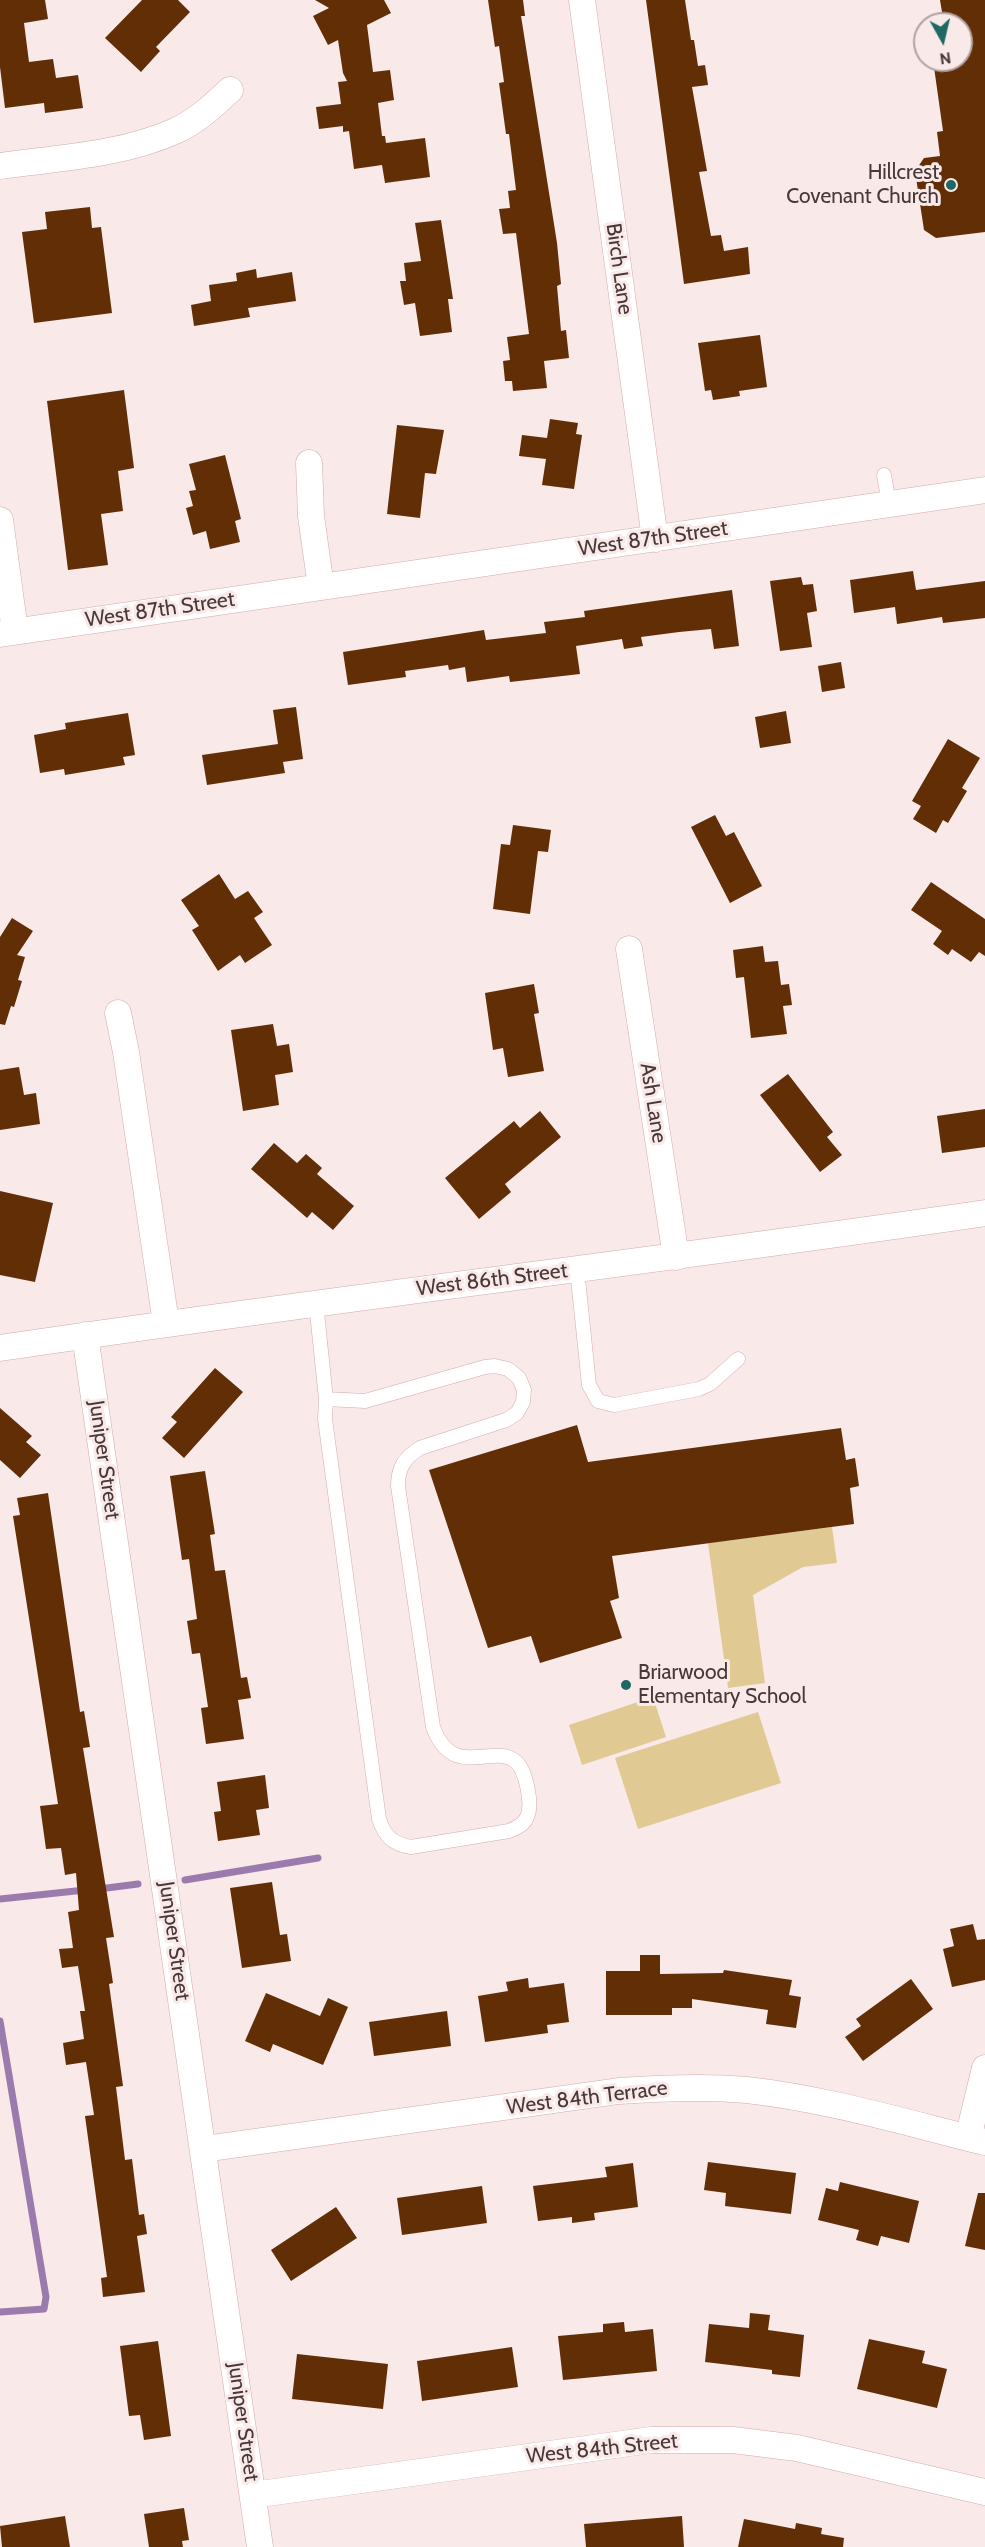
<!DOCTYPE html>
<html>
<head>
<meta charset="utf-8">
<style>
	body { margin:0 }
	#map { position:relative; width:985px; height:2547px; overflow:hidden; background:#f9e9e9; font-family:Cabin,sans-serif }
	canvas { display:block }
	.north { position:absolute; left:913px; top:12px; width:60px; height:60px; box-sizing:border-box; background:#f9e9e9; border:2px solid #b2a2a2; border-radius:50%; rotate:172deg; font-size:16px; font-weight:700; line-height:24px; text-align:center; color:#483838 }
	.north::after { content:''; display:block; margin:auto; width:21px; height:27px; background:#1d6964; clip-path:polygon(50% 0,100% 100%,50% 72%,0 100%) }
</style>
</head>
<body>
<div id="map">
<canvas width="985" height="2547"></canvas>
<div class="north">N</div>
</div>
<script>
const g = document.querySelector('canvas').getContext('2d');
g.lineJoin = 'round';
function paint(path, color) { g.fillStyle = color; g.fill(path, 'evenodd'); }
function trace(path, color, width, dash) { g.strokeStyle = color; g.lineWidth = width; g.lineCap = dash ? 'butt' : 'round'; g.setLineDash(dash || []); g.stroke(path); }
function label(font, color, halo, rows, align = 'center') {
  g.font = font + ' Cabin,sans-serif'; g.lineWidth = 6; g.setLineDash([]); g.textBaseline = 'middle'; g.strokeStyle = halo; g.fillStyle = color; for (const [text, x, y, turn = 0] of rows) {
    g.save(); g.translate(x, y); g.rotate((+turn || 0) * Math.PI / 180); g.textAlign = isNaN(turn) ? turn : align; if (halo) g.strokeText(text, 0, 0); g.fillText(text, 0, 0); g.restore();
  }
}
const green = new Path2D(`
	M 832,1527 L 837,1563 L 803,1567 L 753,1595 L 765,1683 L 728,1688 L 708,1543 Z
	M 653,1697 L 666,1737 L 582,1765 L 569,1725 Z
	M 758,1712 L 781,1783 L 638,1829 L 615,1758 Z`);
const stream = new Path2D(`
	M 185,1880 L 318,1858
	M 99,1889 L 138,1884
	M 0,1899 L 85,1890
	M 0,2021 L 46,2297 L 44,2309 L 0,2312`);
const building = new Path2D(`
	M 0,0 L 45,0 L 48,19 L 24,23 L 29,62 L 53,59 L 56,78 L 78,75 L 83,108 L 45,113 L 44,103 L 5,108 L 0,67 Z
	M 142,0 L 178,0 L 190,12 L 156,47 L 160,51 L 141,72 L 105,38 Z
	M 315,0 L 384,0 L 391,13 L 367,25 L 373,72 L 390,70 L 394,100 L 378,103 L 382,136 L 385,136 L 386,143 L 425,138 L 430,177 L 385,183 L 382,165 L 354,169 L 349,131 L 343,132 L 343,126 L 319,129 L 316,107 L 341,104 L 338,82 L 347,81 L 343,73 L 338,40 L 328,45 L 313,16 L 329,8 Z
	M 488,0 L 523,0 L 525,16 L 521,16 L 557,243 L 561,284 L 557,286 L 561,331 L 566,330 L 569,358 L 544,361 L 547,388 L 513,391 L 512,381 L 505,381 L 503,361 L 510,360 L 507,337 L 529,334 L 516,233 L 503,234 L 499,209 L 510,208 L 508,191 L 516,190 L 509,134 L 506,134 L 499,83 L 504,82 L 499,46 L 495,47 Z
	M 646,0 L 685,0 L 691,40 L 694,40 L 698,66 L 705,65 L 708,85 L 692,87 L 707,171 L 699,172 L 711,236 L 721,235 L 724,251 L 748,247 L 750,274 L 684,284 Z
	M 940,0 L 985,0 L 985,232 L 936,238 L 924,230 L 915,171 L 924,158 L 940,156 L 937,132 L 943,131 L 933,60 L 961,60 L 961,24 L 944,24 Z
	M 90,207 L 92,228 L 101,227 L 112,313 L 34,323 L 22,232 L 47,229 L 45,212 Z
	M 441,220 L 453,299 L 448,299 L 452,332 L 420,336 L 415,303 L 404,305 L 400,281 L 406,281 L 404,263 L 421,261 L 415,223 Z
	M 256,269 L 257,278 L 292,272 L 296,301 L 248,308 L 250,317 L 194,326 L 191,305 L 211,301 L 209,285 L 237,281 L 236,273 Z
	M 760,335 L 767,387 L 739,391 L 740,396 L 713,400 L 711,390 L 705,391 L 698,343 Z
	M 124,390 L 134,468 L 118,471 L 123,511 L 101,514 L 108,565 L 68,570 L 47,401 Z
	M 550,419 L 578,423 L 576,434 L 582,435 L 574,489 L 542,485 L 546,459 L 519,456 L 522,435 L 547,438 Z
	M 397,425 L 444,430 L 436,474 L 425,473 L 420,518 L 387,514 Z
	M 225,455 L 241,519 L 235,521 L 240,542 L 210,549 L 206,531 L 193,535 L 186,508 L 193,506 L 189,491 L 196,490 L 189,464 Z
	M 913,571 L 916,590 L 985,581 L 985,618 L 943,623 L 942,617 L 897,624 L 895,607 L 854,613 L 850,580 Z
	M 801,577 L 803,585 L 813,584 L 817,611 L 807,613 L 812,647 L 780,651 L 770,581 Z
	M 732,590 L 739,646 L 714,649 L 711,629 L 679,632 L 641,637 L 643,646 L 624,649 L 622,639 L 576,646 L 580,674 L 510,682 L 509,676 L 467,682 L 465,667 L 449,670 L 448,665 L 405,671 L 406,677 L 348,685 L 343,652 L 484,630 L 486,640 L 546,633 L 544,622 L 585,617 L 584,611 Z
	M 841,662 L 845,688 L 822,692 L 818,666 Z
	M 296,707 L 303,759 L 283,762 L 285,773 L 207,785 L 202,755 L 278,744 L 273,710 Z
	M 786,711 L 791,743 L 760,748 L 755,717 Z
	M 128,713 L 135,755 L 123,757 L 125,765 L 65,775 L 64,769 L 40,773 L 34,735 L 66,729 L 65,723 Z
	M 948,739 L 980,758 L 962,788 L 967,791 L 948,823 L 943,820 L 936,833 L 913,819 L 921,806 L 912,801 Z
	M 715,815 L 726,836 L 734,832 L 762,886 L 730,903 L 691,827 Z
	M 513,825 L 551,830 L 548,852 L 538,851 L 530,914 L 493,909 L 501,844 L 510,845 Z
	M 219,874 L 235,899 L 248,891 L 263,912 L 254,918 L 272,945 L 245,963 L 240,955 L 218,971 L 192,930 L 199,926 L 181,900 Z
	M 931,882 L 985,919 L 985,956 L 979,952 L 971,962 L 952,949 L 948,955 L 933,944 L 942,931 L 911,910 Z
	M 12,918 L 33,931 L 17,955 L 25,957 L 18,980 L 22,981 L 14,1007 L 11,1006 L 5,1025 L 0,1024 L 0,937 Z
	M 763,946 L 765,962 L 778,961 L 781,985 L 789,984 L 792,1005 L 783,1006 L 787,1034 L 751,1038 L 744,977 L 736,978 L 733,950 Z
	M 534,984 L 539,1013 L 534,1014 L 544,1071 L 508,1077 L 503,1048 L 493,1050 L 485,993 Z
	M 273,1024 L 277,1046 L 289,1044 L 293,1072 L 275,1075 L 279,1105 L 243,1111 L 231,1030 Z
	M 19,1067 L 24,1095 L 36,1093 L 40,1124 L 0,1130 L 0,1070 Z
	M 788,1074 L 833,1132 L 827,1137 L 842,1155 L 820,1172 L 760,1095 Z
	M 985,1109 L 985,1147 L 942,1153 L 937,1116 Z
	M 540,1111 L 561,1137 L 505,1184 L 511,1192 L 479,1219 L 445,1178 L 514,1121 L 520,1128 Z
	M 274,1143 L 297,1163 L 306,1154 L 322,1168 L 317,1174 L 354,1206 L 333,1230 L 312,1212 L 307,1218 L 251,1169 Z
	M 0,1191 L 53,1203 L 35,1282 L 0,1275 Z
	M 215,1368 L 243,1392 L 184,1458 L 162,1438 L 177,1422 L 171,1417 Z
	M 0,1408 L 32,1436 L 26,1442 L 41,1455 L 20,1478 L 0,1460 Z
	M 577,1425 L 588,1462 L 841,1428 L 846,1460 L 855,1458 L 859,1486 L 850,1488 L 854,1524 L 612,1556 L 619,1598 L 610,1601 L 622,1638 L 540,1663 L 531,1636 L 488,1648 L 429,1470 Z
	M 205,1471 L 215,1534 L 210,1535 L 215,1571 L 225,1570 L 241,1678 L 247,1677 L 251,1698 L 238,1700 L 244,1739 L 206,1744 L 201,1708 L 208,1707 L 200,1653 L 192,1654 L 187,1621 L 197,1619 L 189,1559 L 182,1560 L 170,1476 Z
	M 48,1493 L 80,1712 L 84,1711 L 90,1747 L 83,1748 L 114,1937 L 106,1938 L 113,1983 L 109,1984 L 123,2086 L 116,2087 L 125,2160 L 132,2159 L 139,2215 L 144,2214 L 147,2234 L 137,2236 L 145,2292 L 103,2297 L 101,2278 L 107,2277 L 85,2116 L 94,2115 L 86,2062 L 66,2065 L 63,2043 L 84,2039 L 80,2011 L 85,2011 L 78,1966 L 62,1968 L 59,1949 L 73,1948 L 68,1912 L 79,1910 L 76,1873 L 65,1875 L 61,1848 L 46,1849 L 40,1806 L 58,1804 L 13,1516 L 20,1515 L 17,1498 Z
	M 265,1775 L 269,1808 L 256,1810 L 260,1835 L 218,1841 L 214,1812 L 221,1811 L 217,1782 Z
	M 272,1882 L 280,1935 L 287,1934 L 291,1961 L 242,1968 L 230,1888 Z
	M 973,1924 L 977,1940 L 985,1939 L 985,1980 L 952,1987 L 943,1949 L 954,1946 L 950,1929 Z
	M 640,1955 L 660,1955 L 660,1974 L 723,1973 L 724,1970 L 792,1980 L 789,1995 L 801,1997 L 796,2028 L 766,2024 L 768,2010 L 692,1999 L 692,2008 L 672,2008 L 672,2015 L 606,2015 L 606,1971 L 640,1971 Z
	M 528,1978 L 529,1988 L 564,1983 L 569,2022 L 547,2025 L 548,2033 L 485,2042 L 478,1996 L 508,1991 L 506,1982 Z
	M 911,1979 L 933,2009 L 863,2061 L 845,2037 L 861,2026 L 856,2019 Z
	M 266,1993 L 320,2016 L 328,1998 L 348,2007 L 323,2065 L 273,2044 L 270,2052 L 245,2041 Z
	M 447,2011 L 451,2046 L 374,2056 L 369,2022 Z
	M 708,2162 L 796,2173 L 791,2214 L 725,2206 L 726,2193 L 704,2190 Z
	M 633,2163 L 638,2207 L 594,2213 L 595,2220 L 572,2223 L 572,2217 L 538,2221 L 533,2186 L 607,2177 L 605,2167 Z
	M 840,2182 L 919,2201 L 909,2243 L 881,2236 L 878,2246 L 856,2240 L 859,2230 L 818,2220 L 826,2188 L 838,2191 Z
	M 482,2186 L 487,2223 L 402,2235 L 397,2198 Z
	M 978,2193 L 985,2193 L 985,2250 L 965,2246 Z
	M 336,2207 L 357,2238 L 291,2281 L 271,2250 Z
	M 750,2313 L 770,2315 L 768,2330 L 804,2335 L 800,2377 L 772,2374 L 772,2370 L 705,2362 L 709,2324 L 749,2328 Z
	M 624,2322 L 625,2332 L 653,2329 L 657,2371 L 563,2380 L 558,2336 L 603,2332 L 603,2324 Z
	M 869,2339 L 925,2351 L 922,2363 L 947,2369 L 937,2408 L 857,2389 Z
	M 158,2341 L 171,2436 L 144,2440 L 140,2415 L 129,2416 L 120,2346 Z
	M 512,2347 L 518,2387 L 422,2401 L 417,2361 Z
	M 297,2354 L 388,2364 L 383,2409 L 292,2399 Z
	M 184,2508 L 189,2540 L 182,2541 L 183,2547 L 149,2547 L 144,2514 Z
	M 65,2516 L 70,2547 L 2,2547 L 0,2526 Z
	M 682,2516 L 684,2547 L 586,2547 L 584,2524 Z
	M 744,2519 L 795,2529 L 796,2523 L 822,2528 L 821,2534 L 844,2538 L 843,2547 L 738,2547 Z`);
const lane = new Path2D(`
	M 884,475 L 889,504
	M 577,1269 L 589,1385 L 598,1401 L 614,1405 L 699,1389 L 710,1384 L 738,1359
	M 316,1303 L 326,1399 L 325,1419 L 379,1819 C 385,1837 393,1844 411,1847 L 509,1831 C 516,1828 524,1825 527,1817 C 533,1805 526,1769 515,1761 C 493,1743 453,1781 433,1727 L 398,1486 C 398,1468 404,1458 420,1448 L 506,1420 L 517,1413 L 523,1402 L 524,1390 L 519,1378 L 508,1369 L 495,1366 L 485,1367 L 365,1401 L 326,1399`);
const street = new Path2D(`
	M 582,0 L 655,539
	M 0,166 C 58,158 122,155 175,131 C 196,122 214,105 230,90
	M 309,463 L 311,516 L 321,587
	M 0,520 L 15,631
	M 0,634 L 985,490
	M 629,949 L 676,1257
	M 118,1013 L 126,1052 L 166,1323
	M 85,1335 L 260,2547
	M 0,1348 C 328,1299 657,1261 985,1213
	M 968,2138 L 985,2068
	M 204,2149 L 619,2091 C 662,2088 705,2086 747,2090 C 828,2099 907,2123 985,2142
	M 253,2495 L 651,2440 L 733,2440 L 797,2448 L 985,2492`);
const markers = [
	[951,185,6,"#1d6964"],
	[626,1685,6,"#1d6964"]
];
const poiNames = [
	["Hillcrest",939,173],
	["Covenant Church",939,197],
	["Briarwood",638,1673,"left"],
	["Elementary School",638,1697,"left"]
];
const streetNames = [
	["Birch Lane",619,269,82],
	["West 87th Street",653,539,-8],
	["West 87th Street",160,610,-8],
	["Ash Lane",653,1103,81],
	["West 86th Street",492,1280,-7],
	["Juniper Street",104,1460,82],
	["Juniper Street",174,1941,82],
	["West 84th Terrace",587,2098,-7],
	["Juniper Street",243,2422,82],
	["West 84th Street",602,2449,-6]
];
paint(green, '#e1c994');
trace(stream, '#9b7bae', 7);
paint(building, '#612e06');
trace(lane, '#d2abac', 15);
trace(street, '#d2abac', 27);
trace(lane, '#fff', 14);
trace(street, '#fff', 26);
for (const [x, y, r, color] of markers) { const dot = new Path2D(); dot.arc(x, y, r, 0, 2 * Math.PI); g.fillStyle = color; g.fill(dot); trace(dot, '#f9e9e9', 2); }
label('21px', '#483838', '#f9e9e9', poiNames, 'right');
label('21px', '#483838', '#f9e9e9', streetNames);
</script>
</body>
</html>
